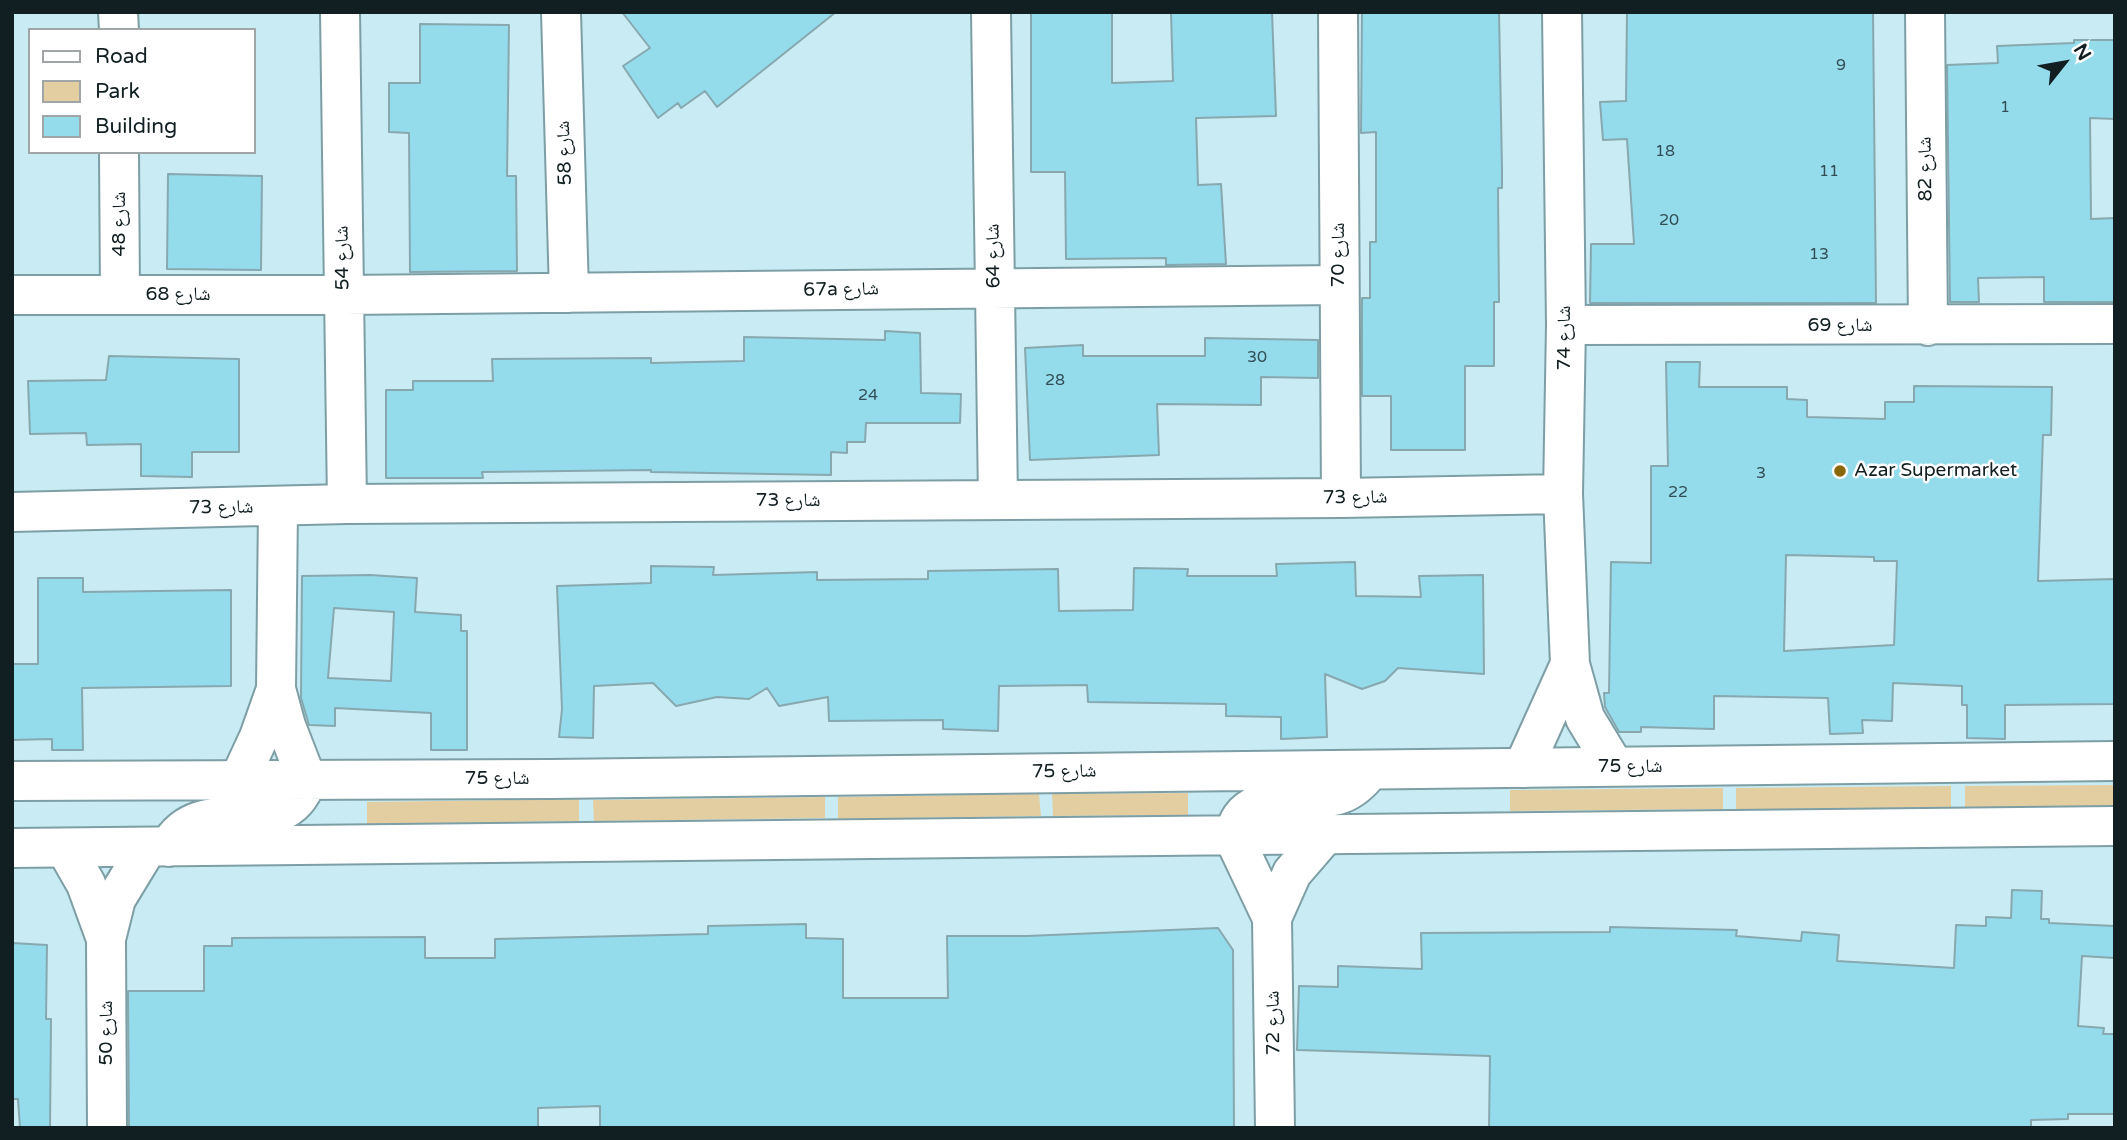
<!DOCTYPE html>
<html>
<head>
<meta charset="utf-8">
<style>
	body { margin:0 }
	#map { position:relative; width:2127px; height:1140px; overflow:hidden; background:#c9ebf3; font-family:"Varela Round",sans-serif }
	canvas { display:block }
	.frame { position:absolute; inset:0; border:14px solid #121f22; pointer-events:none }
	.legend { position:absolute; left:28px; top:28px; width:228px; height:126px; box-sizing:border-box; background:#fff; border:2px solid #a0a5a7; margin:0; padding:9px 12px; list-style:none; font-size:21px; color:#121f22 }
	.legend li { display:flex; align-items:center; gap:14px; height:35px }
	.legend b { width:35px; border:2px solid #a0a5a7 }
	.north { position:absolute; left:2029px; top:28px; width:70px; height:70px; -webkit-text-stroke:5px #fff; paint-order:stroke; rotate:59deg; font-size:19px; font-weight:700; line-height:28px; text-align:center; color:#121f22 }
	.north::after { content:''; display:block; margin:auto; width:24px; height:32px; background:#121f22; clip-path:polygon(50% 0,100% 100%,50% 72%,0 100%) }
</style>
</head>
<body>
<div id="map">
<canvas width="2127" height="1140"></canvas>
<div class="frame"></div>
<ul class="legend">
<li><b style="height:9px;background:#fff"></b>Road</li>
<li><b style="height:19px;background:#e3cea2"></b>Park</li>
<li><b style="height:19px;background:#94dcec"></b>Building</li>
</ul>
<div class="north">N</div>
</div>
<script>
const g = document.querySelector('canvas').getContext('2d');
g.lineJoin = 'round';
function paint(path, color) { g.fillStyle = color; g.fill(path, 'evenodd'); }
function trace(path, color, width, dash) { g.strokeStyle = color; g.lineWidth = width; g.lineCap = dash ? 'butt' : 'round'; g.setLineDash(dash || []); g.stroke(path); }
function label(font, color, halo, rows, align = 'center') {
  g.font = font + ' "Varela Round","Noto Naskh Arabic",sans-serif'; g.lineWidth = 5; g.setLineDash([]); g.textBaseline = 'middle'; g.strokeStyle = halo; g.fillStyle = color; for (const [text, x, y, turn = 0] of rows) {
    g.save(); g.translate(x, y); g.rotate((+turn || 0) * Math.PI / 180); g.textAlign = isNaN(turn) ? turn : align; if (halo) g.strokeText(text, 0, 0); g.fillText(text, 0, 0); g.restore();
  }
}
const green = new Path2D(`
	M 2115,785 L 2115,806 L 1965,808 L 1965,786 Z
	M 1951,786 L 1951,808 L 1736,810 L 1736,788 Z
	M 1723,788 L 1723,809 L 1510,811 L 1510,790 Z
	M 1188,793 L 1188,815 L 1053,816 L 1052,794 Z
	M 1039,794 L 1041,816 L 838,819 L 838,797 Z
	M 825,797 L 825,818 L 594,821 L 593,800 Z
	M 579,799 L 579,821 L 367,824 L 367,802 Z`);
const building = new Path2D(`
	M 622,12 L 836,12 L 717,107 L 705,91 L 681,108 L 678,103 L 658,118 L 623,66 L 650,48 Z
	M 1031,12 L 1112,12 L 1112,83 L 1173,81 L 1171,12 L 1272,12 L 1276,116 L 1196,118 L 1198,185 L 1221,184 L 1226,264 L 1166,265 L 1166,258 L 1066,259 L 1065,172 L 1031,172 Z
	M 1362,12 L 1499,12 L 1502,169 L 1502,188 L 1498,188 L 1499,302 L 1494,302 L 1494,366 L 1465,366 L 1465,450 L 1391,450 L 1391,396 L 1362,396 L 1362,298 L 1370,298 L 1370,242 L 1376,242 L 1376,132 L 1361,133 Z
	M 1627,12 L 1873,12 L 1876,303 L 1590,303 L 1591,244 L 1634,244 L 1627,139 L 1603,140 L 1600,102 L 1626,101 Z
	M 420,24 L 509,25 L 507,176 L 516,176 L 517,271 L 410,272 L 409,133 L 389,132 L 389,83 L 420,83 Z
	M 2074,40 L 2115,40 L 2115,119 L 2090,118 L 2091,219 L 2115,218 L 2115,302 L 2044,302 L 2044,277 L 1978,278 L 1979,302 L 1950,302 L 1947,65 L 1998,63 L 1997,46 L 2074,43 Z
	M 168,174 L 262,176 L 261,270 L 167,269 Z
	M 885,331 L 920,333 L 921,393 L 961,394 L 960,423 L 866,423 L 865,442 L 847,442 L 847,453 L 831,452 L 831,475 L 651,472 L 651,470 L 482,472 L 483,478 L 386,478 L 386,390 L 413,390 L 413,381 L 493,381 L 492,359 L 651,358 L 651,363 L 744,361 L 744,337 L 885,340 Z
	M 1205,338 L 1318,340 L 1318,378 L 1261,377 L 1261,405 L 1157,404 L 1159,455 L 1030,460 L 1025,348 L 1083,345 L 1083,356 L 1205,356 Z
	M 109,356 L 239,359 L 239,452 L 192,452 L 192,477 L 141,476 L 141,444 L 87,445 L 86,433 L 30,434 L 28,381 L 106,380 Z
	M 1666,362 L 1700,362 L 1699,387 L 1787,387 L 1787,399 L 1807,400 L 1807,417 L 1885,419 L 1885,402 L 1914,402 L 1914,386 L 2052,387 L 2051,435 L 2043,435 L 2038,581 L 2115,579 L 2115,704 L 2005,705 L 2005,739 L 1967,738 L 1967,705 L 1962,705 L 1962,686 L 1893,683 L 1892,721 L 1862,720 L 1863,733 L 1830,734 L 1828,698 L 1714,696 L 1714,729 L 1641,727 L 1641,732 L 1619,732 L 1605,707 L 1604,693 L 1609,693 L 1611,562 L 1651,563 L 1651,466 L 1668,466 ZM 1786,555 L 1874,557 L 1874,561 L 1897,561 L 1894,645 L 1784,651 Z
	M 1355,562 L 1356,596 L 1421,597 L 1419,576 L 1483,575 L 1484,674 L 1398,668 L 1385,681 L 1362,689 L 1325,674 L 1327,737 L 1281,739 L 1281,717 L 1226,716 L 1226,704 L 1088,702 L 1087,685 L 999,686 L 998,731 L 943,729 L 943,720 L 829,721 L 828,697 L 779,706 L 767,688 L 749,699 L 717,697 L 676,706 L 653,683 L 594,686 L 593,738 L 559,737 L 562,709 L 557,586 L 651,583 L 651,566 L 714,567 L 713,575 L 817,572 L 817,580 L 928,579 L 928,571 L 1058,569 L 1059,611 L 1133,610 L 1134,568 L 1188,569 L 1187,576 L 1277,576 L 1276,564 Z
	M 370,575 L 417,578 L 415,612 L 461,615 L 461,631 L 467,631 L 467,750 L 431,750 L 431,713 L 335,708 L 335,726 L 309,725 L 301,698 L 302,576 ZM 334,608 L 394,612 L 391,681 L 328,678 Z
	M 38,578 L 83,578 L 83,592 L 231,590 L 231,686 L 82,688 L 83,750 L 52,750 L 52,739 L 12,740 L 12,664 L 38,664 Z
	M 2012,890 L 2042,891 L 2041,919 L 2049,919 L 2049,923 L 2115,926 L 2115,958 L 2082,956 L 2078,1026 L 2104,1028 L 2103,1034 L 2115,1034 L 2115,1114 L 2068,1114 L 2068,1119 L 2031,1120 L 2031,1128 L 1489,1128 L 1490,1056 L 1297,1050 L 1299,986 L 1338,987 L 1338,966 L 1422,969 L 1421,933 L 1610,932 L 1610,927 L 1737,930 L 1736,936 L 1801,941 L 1802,932 L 1839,935 L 1837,961 L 1954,968 L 1956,925 L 1986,926 L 1986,917 L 2011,918 Z
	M 806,924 L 806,938 L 843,939 L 843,998 L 948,998 L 947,936 L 1027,936 L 1218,928 L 1233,950 L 1234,1128 L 600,1128 L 600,1106 L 538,1108 L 538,1128 L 129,1128 L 128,991 L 204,991 L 204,946 L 232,946 L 232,938 L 425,937 L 425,958 L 495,958 L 495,939 L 708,934 L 708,926 Z
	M 12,943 L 47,945 L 46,1019 L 51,1019 L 50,1128 L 20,1128 L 18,1099 L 12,1099 Z`);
const street = new Path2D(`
	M 118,12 L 119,30
	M 340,12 L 347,504
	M 561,12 L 569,293
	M 991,12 L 998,500
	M 1338,12 L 1341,498
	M 1562,12 L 1566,325 L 1563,494 L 1570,664 L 1585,718 L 1614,766
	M 1925,12 L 1928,326
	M 119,152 L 120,295
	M 12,295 L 344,295 L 1339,285
	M 1566,325 L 2115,324
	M 278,508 L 276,689 L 286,726 L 307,780
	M 12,512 L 347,504 L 1341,498 L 1563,494
	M 1523,768 L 1570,664
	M 240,778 L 259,737 L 276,689
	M 1234,838 L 1272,918 L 1275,1128
	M 66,849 L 86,884 L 106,939
	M 1272,918 L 1292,873 L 1324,836
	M 107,1128 L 106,939 L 116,899 L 147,848`);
const secondary = new Path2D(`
	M 12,781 L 550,779 L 2115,761
	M 1234,838 C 1241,784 1305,807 1341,794 C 1354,789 1362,781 1370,770
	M 169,847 C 202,786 283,850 307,780
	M 12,848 L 2115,826`);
const markers = [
	[1840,471,7,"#896704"]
];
const numberNames = [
	["9",1841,66],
	["1",2005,108],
	["18",1665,152],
	["11",1829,172],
	["20",1669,221],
	["13",1819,255],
	["30",1257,358],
	["28",1055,381],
	["24",868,396],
	["3",1761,474],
	["22",1678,493]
];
const streetNames = [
	["شارع 58",565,153,-92],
	["شارع 82",1926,169,-91],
	["شارع 48",120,224,-90],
	["شارع 70",1339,255,-90],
	["شارع 64",994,256,-91],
	["شارع 54",343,258,-91],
	["67a شارع",841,290,-1],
	["شارع 68",178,295],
	["شارع 69",1840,326],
	["شارع 74",1565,338,-90],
	["شارع 73",1355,498,-1],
	["شارع 73",788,501],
	["شارع 73",221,508,-1],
	["شارع 75",1630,767],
	["شارع 75",1064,772,-1],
	["شارع 75",497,779],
	["شارع 72",1274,1023,-91],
	["شارع 50",107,1033,-90]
];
const poiNames = [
	["Azar Supermarket",1854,471]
];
paint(green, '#e3cea2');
paint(building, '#94dcec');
trace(building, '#87a8af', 2);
trace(street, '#7d9ea5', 42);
trace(secondary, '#7d9ea5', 42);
trace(street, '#fff', 38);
trace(secondary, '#fff', 38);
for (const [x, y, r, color] of markers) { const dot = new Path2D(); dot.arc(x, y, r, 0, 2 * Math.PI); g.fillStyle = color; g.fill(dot); trace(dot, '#fff', 2.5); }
label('16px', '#324e54', null, numberNames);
label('19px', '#121f22', '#fff', streetNames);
label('19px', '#121f22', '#fff', poiNames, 'left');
</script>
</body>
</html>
